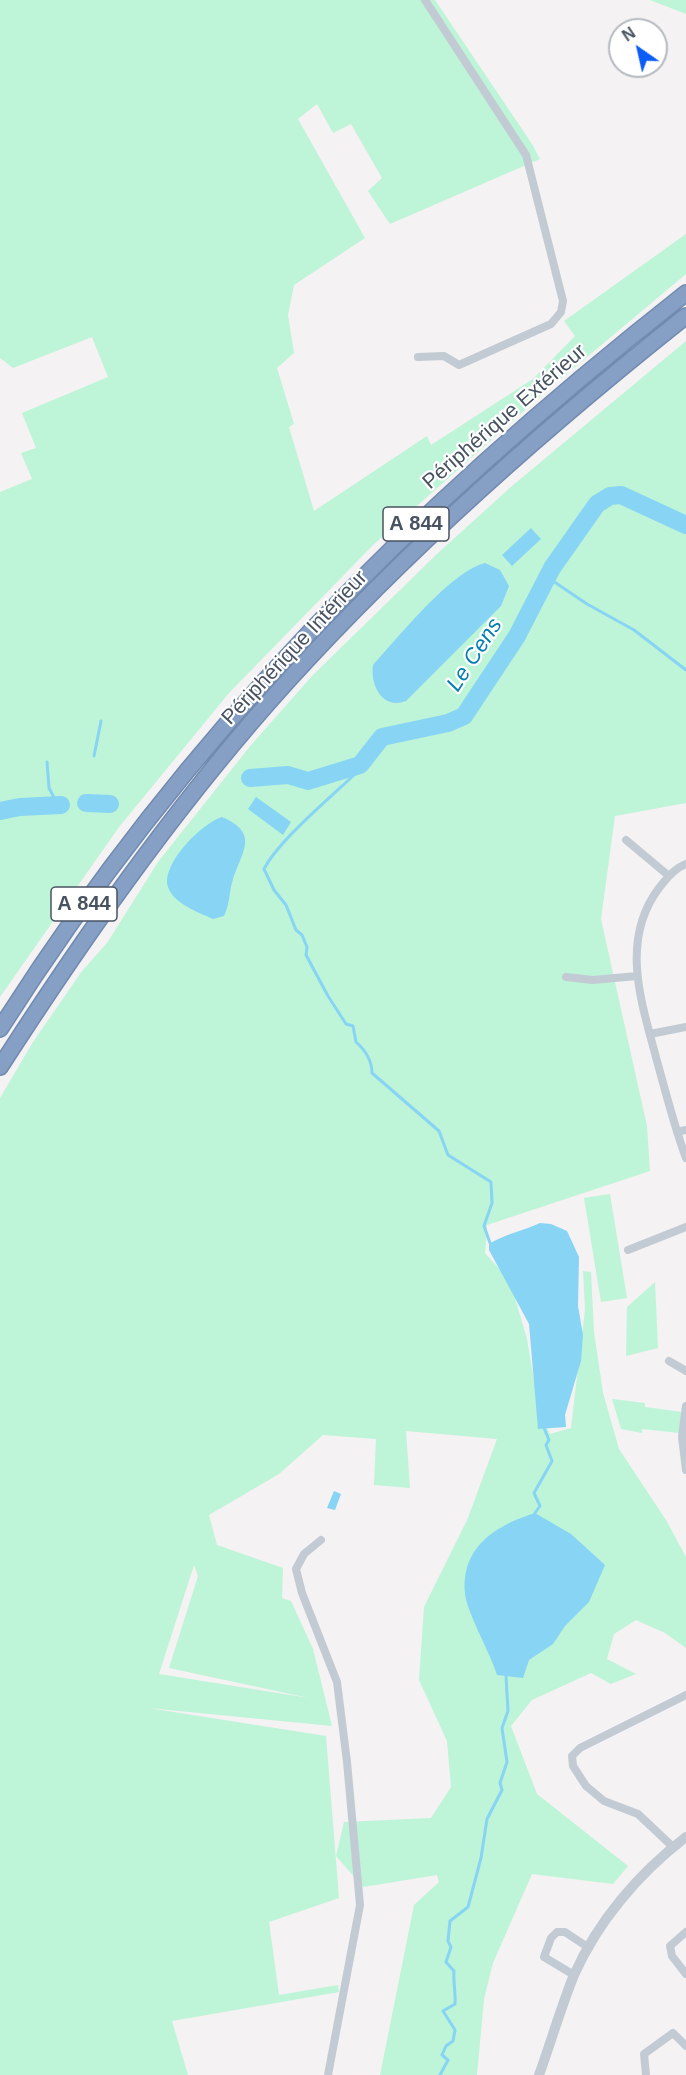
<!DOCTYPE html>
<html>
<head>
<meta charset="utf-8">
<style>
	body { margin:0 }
	#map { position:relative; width:686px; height:2075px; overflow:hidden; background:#f4f2f2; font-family:Helvetica,sans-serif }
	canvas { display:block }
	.north { position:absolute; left:608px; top:18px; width:60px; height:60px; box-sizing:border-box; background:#fff; border:2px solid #b6bac0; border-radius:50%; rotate:326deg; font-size:16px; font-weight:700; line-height:24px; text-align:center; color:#485361 }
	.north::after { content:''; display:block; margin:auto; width:21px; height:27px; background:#0b5df5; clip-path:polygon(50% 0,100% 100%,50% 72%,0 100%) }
</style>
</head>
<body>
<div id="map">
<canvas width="686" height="2075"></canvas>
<div class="north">N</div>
</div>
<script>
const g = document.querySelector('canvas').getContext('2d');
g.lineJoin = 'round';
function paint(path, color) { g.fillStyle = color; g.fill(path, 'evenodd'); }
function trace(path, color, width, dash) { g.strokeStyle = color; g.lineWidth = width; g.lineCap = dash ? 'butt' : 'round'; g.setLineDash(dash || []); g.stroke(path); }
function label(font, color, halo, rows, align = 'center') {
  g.font = font + ' Helvetica,sans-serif'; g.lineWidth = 4.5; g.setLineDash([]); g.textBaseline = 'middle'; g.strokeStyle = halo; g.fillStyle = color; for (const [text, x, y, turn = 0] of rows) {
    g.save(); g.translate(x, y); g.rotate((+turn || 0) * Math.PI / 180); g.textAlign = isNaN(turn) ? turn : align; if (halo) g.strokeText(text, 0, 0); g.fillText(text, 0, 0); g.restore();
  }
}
const green = new Path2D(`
	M 0,0 L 435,0 L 532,144 L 540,159 L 390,224 L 368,191 L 382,178 L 351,124 L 333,133 L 317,104 L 298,119 L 365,238 L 294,285 L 288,315 L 294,353 L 277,368 L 294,424 L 289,427 L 314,511 L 427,436 L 431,445 L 533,379 L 575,336 L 564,321 L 686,234 L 686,274 L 544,393 L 373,545 L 229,693 L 119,827 L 0,997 L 0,492 L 32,479 L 21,453 L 36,448 L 22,413 L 108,377 L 92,337 L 13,368 L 0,358 Z
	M 650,0 L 686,0 L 686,14 Z
	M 686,341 L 686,803 L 615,816 L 601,919 L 647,1126 L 650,1171 L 487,1225 L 485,1253 L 510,1281 L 527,1339 L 539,1411 L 550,1434 L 571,1428 L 585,1309 L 583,1271 L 591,1272 L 594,1332 L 603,1393 L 619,1449 L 666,1520 L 686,1557 L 686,1648 L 665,1633 L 636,1620 L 614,1634 L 607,1659 L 636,1674 L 611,1684 L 591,1673 L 532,1700 L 511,1726 L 537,1794 L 628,1866 L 613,1884 L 532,1874 L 493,1963 L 484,1999 L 477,2075 L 380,2075 L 414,1905 L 439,1882 L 437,1875 L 363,1887 L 336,1856 L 344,1822 L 431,1818 L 451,1787 L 447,1741 L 419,1680 L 424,1607 L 468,1518 L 497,1439 L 406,1431 L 410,1488 L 374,1485 L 376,1439 L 323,1435 L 279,1474 L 209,1515 L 217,1545 L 283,1568 L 282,1598 L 291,1601 L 313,1649 L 332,1726 L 148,1708 L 326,1736 L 339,1898 L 269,1922 L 279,1995 L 338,1985 L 339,1992 L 172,2021 L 188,2075 L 0,2075 L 0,1098 L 33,1042 L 82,971 L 107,943 L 158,862 L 251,745 L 313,675 L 438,553 L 512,486 ZM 194,1565 L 198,1576 L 169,1668 L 309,1698 L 159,1674 Z
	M 610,1194 L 627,1298 L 601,1302 L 584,1198 Z
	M 655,1282 L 658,1348 L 626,1356 L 627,1307 Z
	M 612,1399 L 645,1403 L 645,1407 L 682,1412 L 679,1433 L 642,1429 L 642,1433 L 621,1429 Z`);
const water = new Path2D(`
	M 531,528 L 541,539 L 512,566 L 502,555 Z
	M 485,563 L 500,570 L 509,586 L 501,606 L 406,701 C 383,710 370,686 373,665 C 398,638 450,572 485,563 Z
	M 256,797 L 291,822 L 283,835 L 248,809 Z
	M 222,817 C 259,833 243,850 233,879 C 229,892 230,904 224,916 L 213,919 C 198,912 174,904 168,887 C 161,864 202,823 222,817 Z
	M 540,1223 L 551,1224 L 567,1231 L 579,1257 L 578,1306 L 583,1335 L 581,1361 L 565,1415 L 566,1427 L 538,1429 L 529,1324 L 489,1250 L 489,1244 C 505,1234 523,1231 540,1223 Z
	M 334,1491 L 341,1494 L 335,1510 L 327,1508 Z
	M 535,1513 L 571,1534 L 605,1565 L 589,1602 L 565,1626 L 553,1644 L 529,1660 L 523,1678 L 497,1675 C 490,1652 466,1611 465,1593 C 461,1546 497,1525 535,1513 Z`);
const stream = new Path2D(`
	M 547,577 L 587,604 L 634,630 L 686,670
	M 94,756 L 101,721
	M 47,762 L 49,788 L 58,805
	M 360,765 L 355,774 C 330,798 279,840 264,869 L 274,890 L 286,905 L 296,930 L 302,935 L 307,947 L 306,955 L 328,996 L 346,1024 L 353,1026 L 356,1042 C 365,1050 372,1061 372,1073 L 439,1131 L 448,1155 L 491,1182 L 492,1203 L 484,1226 L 490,1243
	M 535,1513 L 540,1506 L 534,1493 L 552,1461 L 546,1445 L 549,1440 L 544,1428
	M 440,2075 L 448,2060 L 442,2055 L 446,2046 L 453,2041 L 455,2030 L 443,2011 L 455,2004 C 456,1994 453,1983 454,1971 L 446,1962 L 451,1947 L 448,1941 L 450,1921 L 468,1907 L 481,1858 L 487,1819 L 502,1790 L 500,1783 L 507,1762 L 502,1728 L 508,1711 L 506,1676`);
const river = new Path2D(`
	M 250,778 L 288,775 L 308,781 L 360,765 L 382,737 L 448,723 L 464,716 L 517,636 L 552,568 L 597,504 L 610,496 L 621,495 L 686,525
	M 86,803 L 110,804
	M 0,811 L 20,807 L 61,805`);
const minor = new Path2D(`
	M 418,357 L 444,356 L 459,365 L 551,324 L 561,312 L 563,301 L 526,155 L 425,0
	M 626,840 L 669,876
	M 686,864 C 674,869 667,878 659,888 C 619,941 642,1004 657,1061 C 666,1093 674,1126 686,1158
	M 566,977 L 593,980 L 637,976
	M 650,1034 L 686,1027
	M 677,1132 L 686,1130
	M 628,1250 L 686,1227
	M 669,1361 L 686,1371
	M 686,1406 L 682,1437 L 686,1470
	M 321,1540 L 304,1554 L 296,1569 L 302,1593 L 337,1682 L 347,1762 L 360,1905 L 328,2075
	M 673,1847 L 638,1814 L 604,1801 L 586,1786 L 573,1766 L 572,1756 L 580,1748 L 686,1695
	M 686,1932 L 670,1946 L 672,1956 L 686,1974
	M 574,1975 L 544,1957 L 551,1938 L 557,1932 L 565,1932 L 589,1948
	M 646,2075 L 644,2054 L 673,2033 L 686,2046`);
const tertiary = new Path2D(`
	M 539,2075 C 551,2042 561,2007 574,1975 C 598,1921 639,1873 686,1837`);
const motorway = new Path2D(`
	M 0,1029 C 186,735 414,507 686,293
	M 0,1067 C 82,940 168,817 268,703 C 390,565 541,431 686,316`);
const shields = [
	[416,524,66],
	[84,904,66]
];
const shieldNames = [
	["A 844",416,524],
	["A 844",84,904]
];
const streetNames = [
	["Périphérique Extérieur",505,417,-41],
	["Périphérique Intérieur",295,648,-47]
];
const waterNames = [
	["Le Cens",475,655,-57]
];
paint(green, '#bef4d7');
paint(water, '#88d4f4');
trace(stream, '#88d4f4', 3);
trace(river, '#88d4f4', 18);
trace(motorway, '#718ab0', 18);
trace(minor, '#c2cbd4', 8);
trace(tertiary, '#c2cbd4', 10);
trace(motorway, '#869fc4', 15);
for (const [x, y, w] of shields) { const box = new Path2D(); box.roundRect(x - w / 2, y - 17, w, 34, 4.5); g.fillStyle = '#fff'; g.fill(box); trace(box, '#485361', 1.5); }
label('bold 20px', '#485361', null, shieldNames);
label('21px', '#485361', '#fff', streetNames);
label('italic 22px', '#017eb2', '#fff', waterNames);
</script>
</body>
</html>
